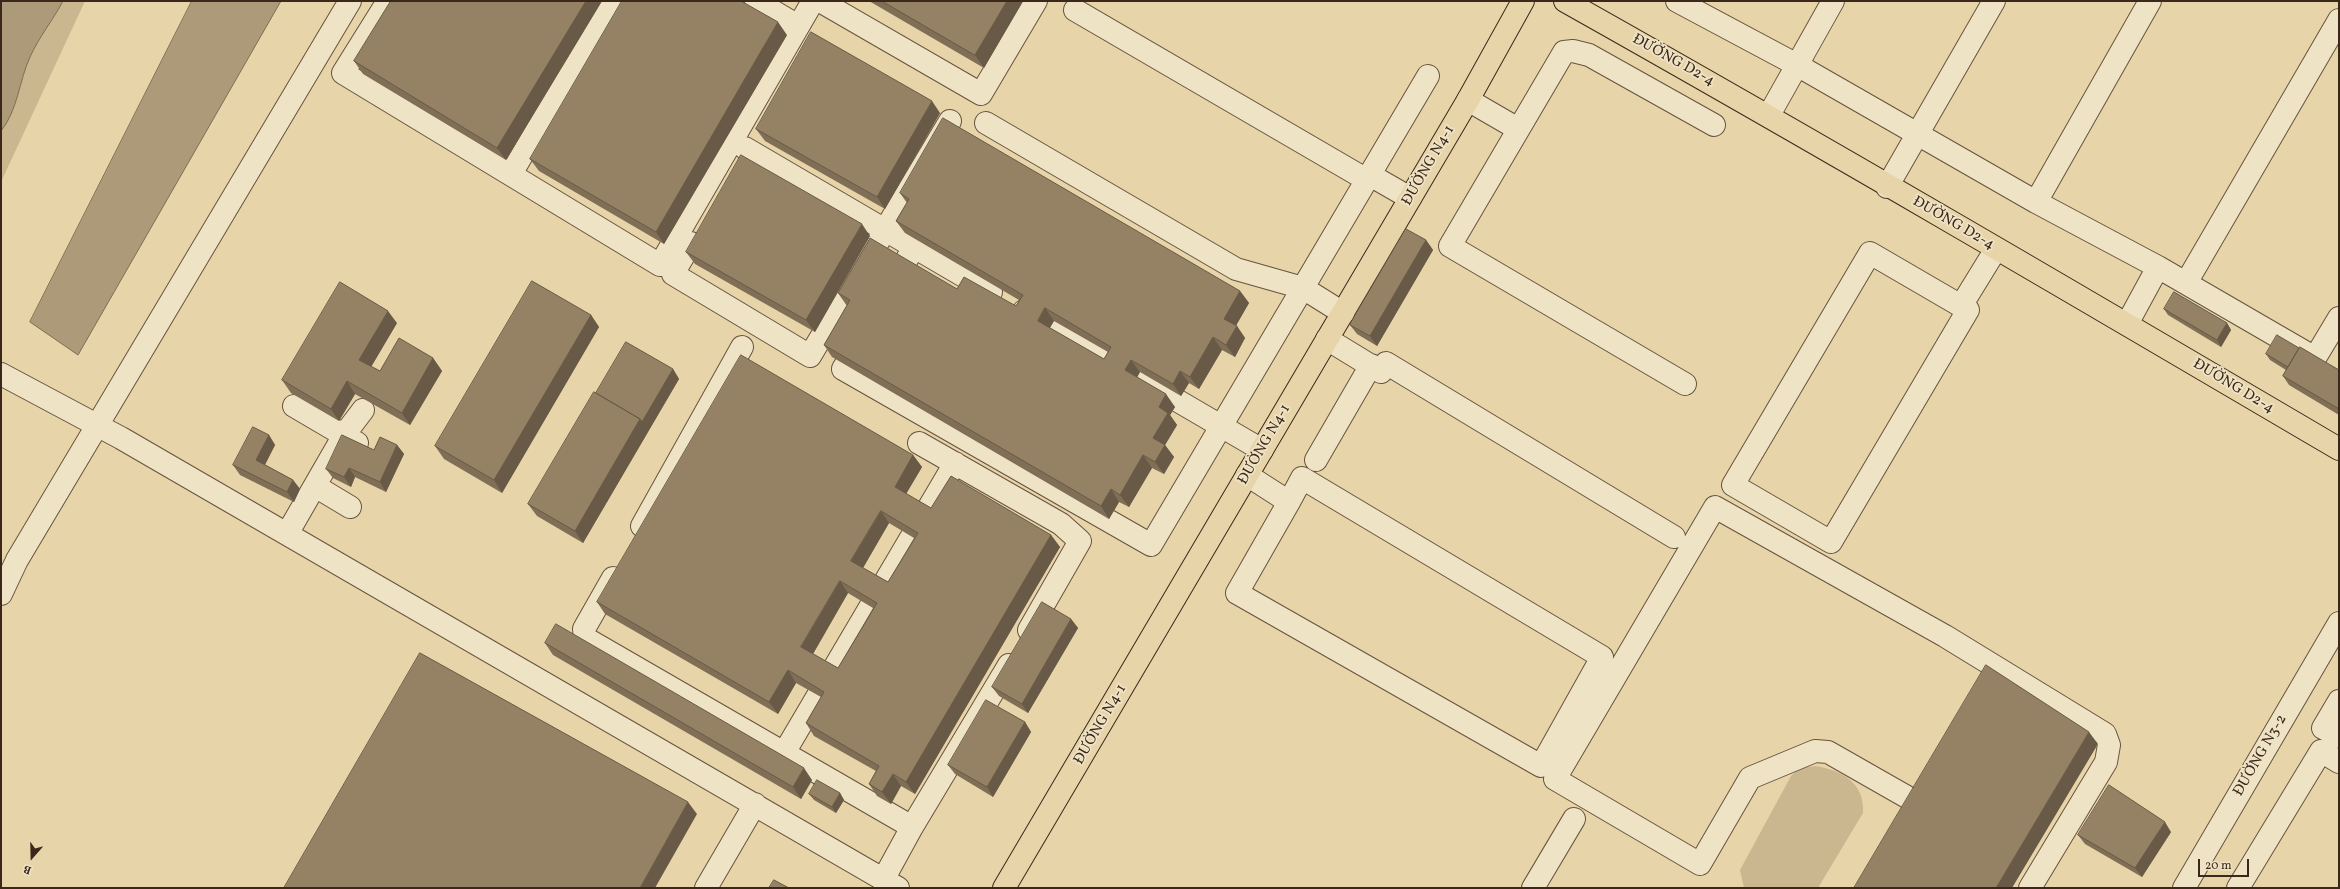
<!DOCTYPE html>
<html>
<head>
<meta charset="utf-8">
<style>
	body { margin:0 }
	#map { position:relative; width:2340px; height:889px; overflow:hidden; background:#e7d4a8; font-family:Vollkorn,serif }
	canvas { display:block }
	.frame { position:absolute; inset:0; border:2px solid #3c281b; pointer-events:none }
	.north { position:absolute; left:12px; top:837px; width:40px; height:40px; -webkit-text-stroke:3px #efe3c6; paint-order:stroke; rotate:200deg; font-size:11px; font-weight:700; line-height:16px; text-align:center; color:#3c281b }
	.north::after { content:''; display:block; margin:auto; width:14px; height:18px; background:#3c281b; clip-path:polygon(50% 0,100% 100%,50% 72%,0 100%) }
	.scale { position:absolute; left:2198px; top:859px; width:51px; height:18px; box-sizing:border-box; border:2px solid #3c281b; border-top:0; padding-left:5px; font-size:12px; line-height:14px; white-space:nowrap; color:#3c281b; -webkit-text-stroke:3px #efe3c6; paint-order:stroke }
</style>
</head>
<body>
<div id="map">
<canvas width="2340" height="889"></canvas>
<div class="frame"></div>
<div class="north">B</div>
<div class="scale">20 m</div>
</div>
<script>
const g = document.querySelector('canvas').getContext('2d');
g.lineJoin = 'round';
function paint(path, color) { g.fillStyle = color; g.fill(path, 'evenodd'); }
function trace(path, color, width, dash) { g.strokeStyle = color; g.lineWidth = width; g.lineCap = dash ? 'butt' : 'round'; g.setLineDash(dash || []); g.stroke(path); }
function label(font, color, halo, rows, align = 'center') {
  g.font = font + ' Vollkorn,serif'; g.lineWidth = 3.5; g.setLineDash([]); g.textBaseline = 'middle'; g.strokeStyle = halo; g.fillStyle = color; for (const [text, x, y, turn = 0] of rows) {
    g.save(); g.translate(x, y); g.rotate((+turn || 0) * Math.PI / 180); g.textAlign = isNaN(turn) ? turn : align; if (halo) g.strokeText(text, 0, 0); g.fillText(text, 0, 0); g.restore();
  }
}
const green = new Path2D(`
	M 1,1 L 85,1 L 1,182 Z
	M 1815,766 C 1842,770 1865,783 1863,813 L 1818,888 L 1744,888 L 1740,870 L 1791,776 L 1800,768 Z`);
const water = new Path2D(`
	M 1,1 L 63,1 C 53,20 39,37 30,57 C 19,81 18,110 1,131 Z
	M 192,1 L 281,1 L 78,355 L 30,322 Z`);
const minor = new Path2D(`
	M 388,1 L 343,73 L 660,265 L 813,1
	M 756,1 L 798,26
	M 820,1 L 981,94 L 1036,1
	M 1677,1 L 1797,65 L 2036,202
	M 2150,1 L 2036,202 L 2158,267 L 2315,358 L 2339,318
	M 1075,10 L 1367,180
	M 1468,100 L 1518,129
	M 1769,115 L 1833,1
	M 986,123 L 1236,269 L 1303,288 L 1343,313
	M 745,148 L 991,292
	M 511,174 L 612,1
	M 1370,175 L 1410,198
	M 1887,187 L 1994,1
	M 691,243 L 673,274 L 810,356 L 950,121
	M 1870,253 L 1968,310 L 1831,542 L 1733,485 Z
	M 2186,283 L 2339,20
	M 892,285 L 914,247
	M 1961,306 L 1996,249
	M 1024,311 L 1262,450
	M 2127,324 L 2158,267
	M 861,339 L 843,369 L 1151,545 L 1428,76
	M 1327,339 L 1381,372 L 1386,363 L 1674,537
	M 1,374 L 121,438 L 898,888
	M 1685,384 L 1450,246 L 1564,52 L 1573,51 L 1589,55 L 1714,125
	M 294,406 L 357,443
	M 919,443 L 1061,524 L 1080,541 L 1029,630
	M 1316,460 L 1371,365
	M 1247,475 L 1289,502 L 1237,593 L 1541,766 L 1602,657 L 1302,478 L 1289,502
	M 315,486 L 350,507
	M 642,526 L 742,347
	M 287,534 L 344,435 L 363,410
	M 613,578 L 584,629 L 585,638 L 912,827
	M 1,594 L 17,560 L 350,1
	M 2339,701 L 2323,728 L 2339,737
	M 784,753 L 955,463
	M 1914,801 L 1828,752 L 1815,751 L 1750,778 L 1700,864 L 1555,779 L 1715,507 L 1945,636 L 2105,734 L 2109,745 L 2106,762 L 2030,888
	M 883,880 L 912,827 L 1009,665
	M 706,888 L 755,804
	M 1533,888 L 1574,819
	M 2184,888 L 2339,623
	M 2238,888 L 2321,751 L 2339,762`);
const major = new Path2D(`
	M 1565,1 C 1825,147 2082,298 2339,449
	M 1004,888 L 1468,100 L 1523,1`);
const wall = new Path2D(`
	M 391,1 L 602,1 L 506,160 L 363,74 L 354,61 Z
	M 869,1 L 1023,1 L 984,68 Z
	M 787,35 L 664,244 L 539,171 L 530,159 Z
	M 940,113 L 885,209 L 765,141 L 756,129 Z
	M 900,193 L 1240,291 L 1249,303 L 1236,325 L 1245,338 L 1235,357 L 1222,350 L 1199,389 L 1189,383 L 1181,396 L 1140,372 L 1137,377 L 1175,407 L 1170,415 L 1177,425 L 1165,445 L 1174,457 L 1164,474 L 1152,468 L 1129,507 L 1119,502 L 1109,519 L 832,357 L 824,345 L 847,306 L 838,293 L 957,289 L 1016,306 L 1019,300 L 905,233 L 896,221 L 907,203 ZM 1054,321 L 1108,352 L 1104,359 L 1050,328 Z
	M 870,236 L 815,332 L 695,264 L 686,252 Z
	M 1426,240 L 1433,250 L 1377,346 L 1357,334 L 1350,325 Z
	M 2164,309 L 2227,323 L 2231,330 L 2221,347 L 2168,315 Z
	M 591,315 L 599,327 L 502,493 L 444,459 L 435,446 Z
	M 397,323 L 371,367 L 380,371 L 433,358 L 442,371 L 410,425 L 355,394 L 339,421 L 291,393 L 282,380 Z
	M 2299,348 L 2339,370 L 2339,415 L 2289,385 L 2283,376 L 2286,370 L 2270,360 L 2266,354 Z
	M 673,369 L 679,379 L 583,543 L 537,516 L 528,504 Z
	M 269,435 L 275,445 L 265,465 L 293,480 L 300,489 L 294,502 L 240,475 L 233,465 Z
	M 397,445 L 404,454 L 386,492 L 355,477 L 351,487 L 333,478 L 326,469 L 374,450 Z
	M 913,455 L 922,467 L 906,494 L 931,508 L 1051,535 L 1060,547 L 915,794 L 901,786 L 891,804 L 877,796 L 869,784 L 876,771 L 814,736 L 806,723 L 821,697 L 796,683 L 778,714 L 605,614 L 597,602 ZM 889,523 L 914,538 L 888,582 L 863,568 ZM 848,593 L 873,608 L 838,668 L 813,654 Z
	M 1071,619 L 1078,628 L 1028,713 L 999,696 L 992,687 Z
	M 545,643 L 812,780 L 801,799 L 553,655 Z
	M 1025,722 L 1031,732 L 993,797 L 955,774 L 948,765 Z
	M 840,793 L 844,800 L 836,813 L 814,800 L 809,794 Z
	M 2171,832 L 2142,877 L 2085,844 L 2078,835 Z`);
const shadedWall = new Path2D(`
	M 586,1 L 602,1 L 506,160 L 497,148 Z
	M 1007,1 L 1023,1 L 984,68 L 975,55 Z
	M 778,22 L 787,35 L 664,244 L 656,232 Z
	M 932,101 L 940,113 L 885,209 L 877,197 Z
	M 862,224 L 870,236 L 815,332 L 806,320 Z
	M 1426,240 L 1433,250 L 1377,346 L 1370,336 Z
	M 1240,291 L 1249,303 L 1233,331 L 1224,319 Z
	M 1045,308 L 1054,321 L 1046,333 L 1038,321 Z
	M 388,311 L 397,323 L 368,372 L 359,360 Z
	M 591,315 L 599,327 L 502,493 L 494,480 Z
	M 2227,323 L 2231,330 L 2221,347 L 2217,340 Z
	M 1237,326 L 1245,338 L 1235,357 L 1226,345 Z
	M 1213,337 L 1222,350 L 1199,389 L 1190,377 Z
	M 433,358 L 442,371 L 410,425 L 402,413 Z
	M 1131,360 L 1140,372 L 1134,383 L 1125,370 Z
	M 673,369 L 679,379 L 583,543 L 575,531 L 640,419 Z
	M 1180,371 L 1189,383 L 1181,396 L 1173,384 Z
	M 347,381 L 355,394 L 339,421 L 331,409 Z
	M 1166,394 L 1175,407 L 1170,415 L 1177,425 L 1165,445 L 1174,457 L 1164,474 L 1155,462 L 1153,438 L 1159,407 Z
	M 269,435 L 275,445 L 262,470 L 256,460 Z
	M 397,445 L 404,454 L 386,492 L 380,482 Z
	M 913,455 L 922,467 L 903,499 L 895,487 Z
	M 1143,455 L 1152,468 L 1129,507 L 1120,495 Z
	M 349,468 L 355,477 L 351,487 L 344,477 Z
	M 293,480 L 300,489 L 294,502 L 287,492 Z
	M 1111,489 L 1119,502 L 1109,519 L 1101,506 Z
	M 881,511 L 889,523 L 860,573 L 851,561 Z
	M 1051,535 L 1060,547 L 915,794 L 906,782 Z
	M 840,581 L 848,593 L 810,659 L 801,647 Z
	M 1071,619 L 1078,628 L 1028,713 L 1022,704 Z
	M 788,670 L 796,683 L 778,714 L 769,702 Z
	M 1025,722 L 1031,732 L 993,797 L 987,787 Z
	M 2089,732 L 2098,744 L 2012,888 L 1996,888 Z
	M 804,768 L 812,780 L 801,799 L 793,787 Z
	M 893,774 L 901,786 L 891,804 L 882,792 Z
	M 840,793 L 844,800 L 836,813 L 832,807 Z
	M 688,802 L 697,814 L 655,888 L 640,888 Z
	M 2165,822 L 2171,832 L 2142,877 L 2135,868 Z`);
const building = new Path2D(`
	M 391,1 L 586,1 L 497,148 L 354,61 Z
	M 622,1 L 741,1 L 778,22 L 656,232 L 530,159 Z
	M 882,1 L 1007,1 L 975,55 Z
	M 811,32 L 932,101 L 877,197 L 756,129 Z
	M 943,118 L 1240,291 L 1224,319 L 1237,326 L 1226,345 L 1213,337 L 1190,377 L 1180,371 L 1173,384 L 1131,360 L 1125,370 L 1166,394 L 1159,407 L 1168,413 L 1153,438 L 1165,445 L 1155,462 L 1143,455 L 1120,495 L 1111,489 L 1101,506 L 824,345 L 850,300 L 838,293 L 870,238 L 957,289 L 964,277 L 1016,306 L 1023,295 L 896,221 L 909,199 L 900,193 ZM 1045,308 L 1111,347 L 1104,359 L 1038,321 Z
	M 741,155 L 862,224 L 806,320 L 686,252 Z
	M 1406,229 L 1426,240 L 1370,336 L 1350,325 Z
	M 532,281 L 591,315 L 494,480 L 435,446 Z
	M 340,282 L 388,311 L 359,360 L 380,371 L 399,338 L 433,358 L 402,413 L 347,381 L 331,409 L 282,380 Z
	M 2174,292 L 2227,323 L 2217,340 L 2164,309 Z
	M 2277,335 L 2299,348 L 2288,367 L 2266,354 Z
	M 626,342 L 673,369 L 642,422 L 640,419 L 596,393 Z
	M 2300,347 L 2339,370 L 2339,409 L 2283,376 Z
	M 741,355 L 913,455 L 895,487 L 931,508 L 951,476 L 1051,535 L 906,782 L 893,774 L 882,792 L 869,784 L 879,766 L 806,723 L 824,692 L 788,670 L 769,702 L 597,602 ZM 881,511 L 918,533 L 888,582 L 851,561 ZM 840,581 L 877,603 L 838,668 L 801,647 Z
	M 594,392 L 640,419 L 575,531 L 528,504 Z
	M 253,427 L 269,435 L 256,460 L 293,480 L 287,492 L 233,465 Z
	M 342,435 L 374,450 L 380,437 L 397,445 L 380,482 L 349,468 L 344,477 L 326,469 Z
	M 1042,602 L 1071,619 L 1022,704 L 992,687 Z
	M 556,624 L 804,768 L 793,787 L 545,643 Z
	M 420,653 L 688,802 L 640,888 L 284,888 Z
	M 1986,665 L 2089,732 L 1996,888 L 1854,888 Z
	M 986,700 L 1025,722 L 987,787 L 948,765 Z
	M 817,780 L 840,793 L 832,807 L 809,794 Z
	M 2109,785 L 2165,822 L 2135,868 L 2078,835 Z
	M 774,880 L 789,888 L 769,888 Z`);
const streetNames = [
	["ĐƯỜNG D2-4",1673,61,29],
	["ĐƯỜNG N4-1",1429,166,-60],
	["ĐƯỜNG D2-4",1953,224,30],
	["ĐƯỜNG D2-4",2233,387,31],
	["ĐƯỜNG N4-1",1265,445,-60],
	["ĐƯỜNG N4-1",1101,725,-60],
	["ĐƯỜNG N3-2",2261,756,-60]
];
paint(green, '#cab790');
paint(water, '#ad9a78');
trace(water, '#806c53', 1);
trace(minor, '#67533e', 24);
trace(major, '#3c281b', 24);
trace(minor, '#efe3c6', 22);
trace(major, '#e7d4a8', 22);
paint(wall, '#806f56');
paint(shadedWall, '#685a46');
paint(building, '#958164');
trace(building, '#685a46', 1);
label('15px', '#3c281b', '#efe3c6', streetNames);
</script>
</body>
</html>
